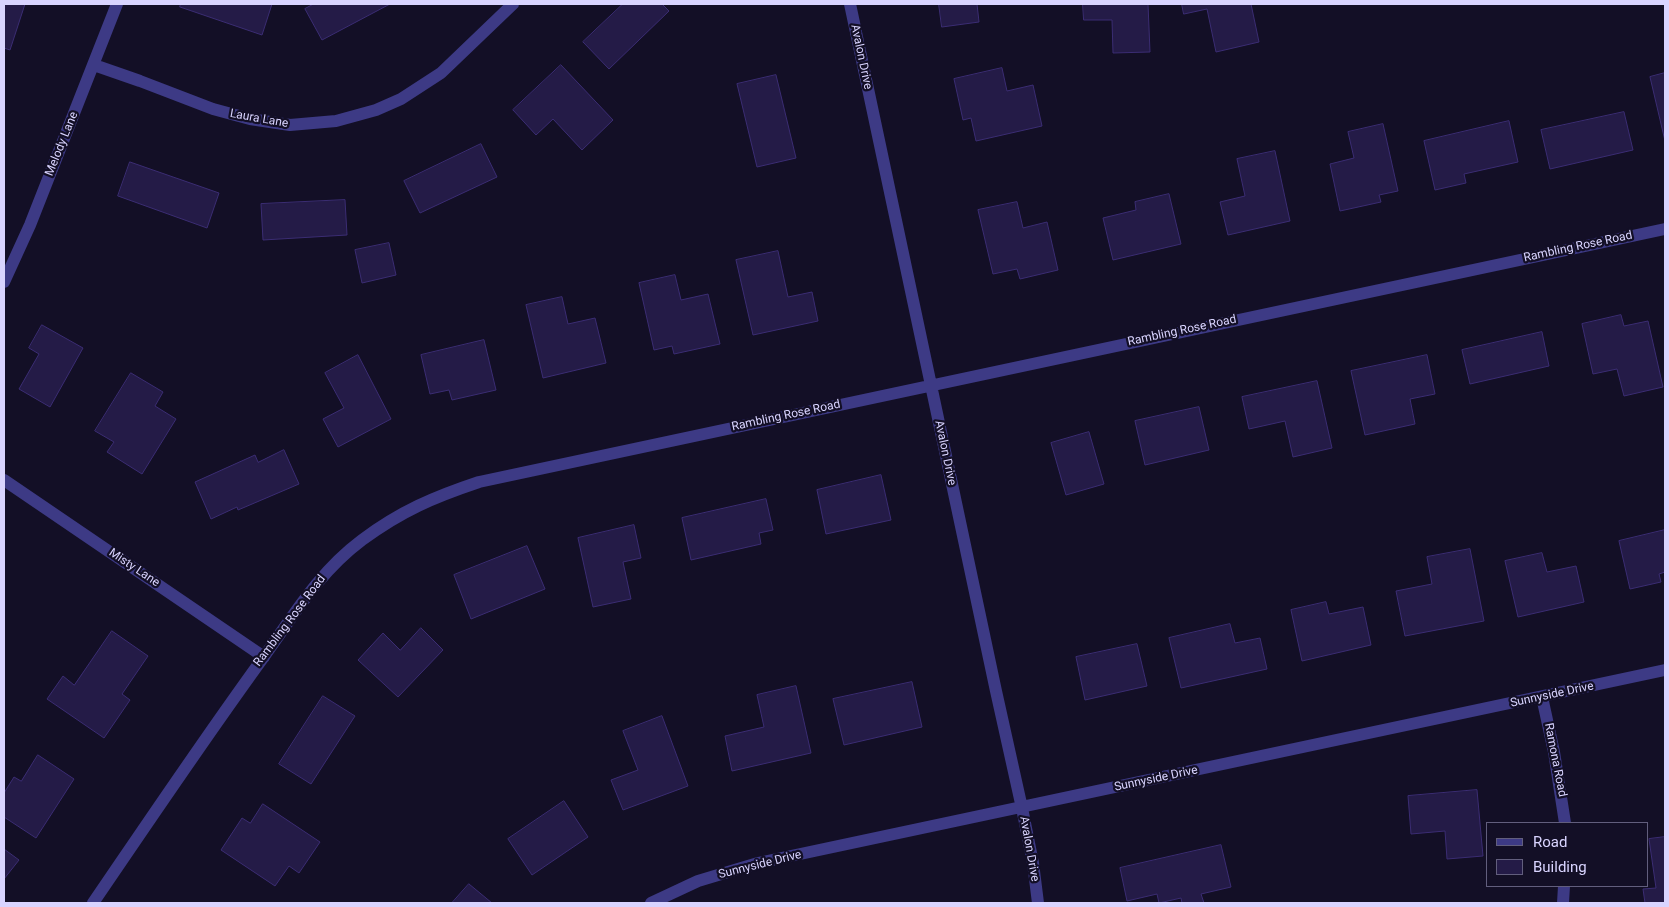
<!DOCTYPE html>
<html>
<head>
<meta charset="utf-8">
<style>
	body { margin:0 }
	#map { position:relative; width:1669px; height:907px; overflow:hidden; background:#130f26; font-family:Roboto,sans-serif }
	canvas { display:block }
	.frame { position:absolute; inset:0; border:5px solid #d9d4ff; pointer-events:none }
	.legend { position:absolute; left:1486px; top:822px; width:162px; height:65px; box-sizing:border-box; background:#130f26; border:1px solid #625e7d; margin:0; padding:6px 9px; list-style:none; font-size:15px; color:#d9d4ff }
	.legend li { display:flex; align-items:center; gap:10px; height:25px }
	.legend b { width:25px; border:1px solid #625e7d }
</style>
</head>
<body>
<div id="map">
<canvas width="1669" height="907"></canvas>
<div class="frame"></div>
<ul class="legend">
<li><b style="height:6px;background:#3d3a85"></b>Road</li>
<li><b style="height:14px;background:#241b47"></b>Building</li>
</ul>
</div>
<script>
const g = document.querySelector('canvas').getContext('2d');
g.lineJoin = 'round';
function paint(path, color) { g.fillStyle = color; g.fill(path, 'evenodd'); }
function trace(path, color, width, dash) { g.strokeStyle = color; g.lineWidth = width; g.lineCap = dash ? 'butt' : 'round'; g.setLineDash(dash || []); g.stroke(path); }
function label(font, color, halo, rows, align = 'center') {
  g.font = font + ' Roboto,sans-serif'; g.lineWidth = 4.5; g.setLineDash([]); g.textBaseline = 'middle'; g.strokeStyle = halo; g.fillStyle = color; for (const [text, x, y, turn = 0] of rows) {
    g.save(); g.translate(x, y); g.rotate((+turn || 0) * Math.PI / 180); g.textAlign = isNaN(turn) ? turn : align; if (halo) g.strokeText(text, 0, 0); g.fillText(text, 0, 0); g.restore();
  }
}
const building = new Path2D(`
	M 4,4 L 25,4 L 10,50 L 4,48 Z
	M 181,4 L 272,4 L 262,35 L 180,7 Z
	M 314,4 L 390,4 L 322,40 L 305,9 Z
	M 623,4 L 662,4 L 669,11 L 609,69 L 583,42 Z
	M 939,4 L 977,4 L 979,22 L 942,27 Z
	M 1083,4 L 1148,4 L 1150,52 L 1113,53 L 1112,20 L 1084,20 Z
	M 1182,4 L 1251,4 L 1259,42 L 1216,52 L 1207,9 L 1184,14 Z
	M 561,65 L 613,120 L 582,150 L 553,119 L 536,135 L 513,110 Z
	M 1002,68 L 1007,91 L 1033,85 L 1042,126 L 976,141 L 971,118 L 963,120 L 954,79 Z
	M 1665,73 L 1665,141 L 1650,77 Z
	M 776,75 L 796,158 L 757,167 L 737,84 Z
	M 1624,112 L 1633,150 L 1550,169 L 1541,130 Z
	M 1509,121 L 1518,162 L 1464,174 L 1466,183 L 1435,190 L 1424,141 Z
	M 1383,124 L 1398,191 L 1379,195 L 1381,202 L 1340,211 L 1330,164 L 1354,158 L 1348,132 Z
	M 481,144 L 497,177 L 420,213 L 404,181 Z
	M 1275,151 L 1290,221 L 1228,235 L 1220,202 L 1245,196 L 1237,159 Z
	M 130,162 L 219,193 L 207,228 L 118,196 Z
	M 1169,194 L 1181,244 L 1113,260 L 1103,218 L 1136,210 L 1135,202 Z
	M 345,200 L 347,235 L 263,240 L 261,204 Z
	M 1017,202 L 1023,228 L 1047,222 L 1058,270 L 1020,279 L 1017,269 L 993,274 L 978,210 Z
	M 389,243 L 396,275 L 362,283 L 355,250 Z
	M 778,251 L 788,297 L 812,292 L 818,321 L 753,335 L 736,260 Z
	M 675,275 L 681,300 L 708,294 L 720,344 L 674,354 L 672,346 L 654,350 L 639,283 Z
	M 562,297 L 568,324 L 595,318 L 606,363 L 543,378 L 526,305 Z
	M 1621,315 L 1624,326 L 1648,321 L 1663,387 L 1624,396 L 1617,369 L 1593,374 L 1582,324 Z
	M 42,325 L 83,348 L 50,407 L 19,389 L 39,354 L 29,348 Z
	M 1542,332 L 1549,366 L 1470,384 L 1462,350 Z
	M 484,340 L 496,390 L 452,400 L 449,390 L 430,394 L 421,355 Z
	M 358,355 L 391,419 L 338,447 L 323,419 L 344,408 L 325,373 Z
	M 1427,355 L 1435,394 L 1410,399 L 1415,424 L 1365,435 L 1351,371 Z
	M 131,373 L 163,392 L 155,406 L 176,419 L 142,474 L 107,452 L 114,442 L 95,431 Z
	M 1317,381 L 1332,448 L 1293,457 L 1285,421 L 1249,429 L 1242,397 Z
	M 1199,407 L 1209,450 L 1145,465 L 1135,421 Z
	M 1089,432 L 1104,484 L 1066,495 L 1051,443 Z
	M 284,450 L 299,484 L 238,510 L 237,507 L 211,519 L 195,482 L 255,455 L 258,462 Z
	M 881,475 L 891,520 L 826,534 L 817,490 Z
	M 766,499 L 773,530 L 759,533 L 761,544 L 691,560 L 682,518 Z
	M 634,525 L 641,558 L 623,562 L 631,599 L 593,607 L 578,538 Z
	M 1665,530 L 1665,572 L 1659,574 L 1661,582 L 1630,589 L 1619,541 Z
	M 527,546 L 545,589 L 471,619 L 454,575 Z
	M 1470,549 L 1484,621 L 1405,636 L 1396,591 L 1432,584 L 1427,557 Z
	M 1542,553 L 1547,572 L 1576,566 L 1584,602 L 1518,617 L 1505,561 Z
	M 1326,602 L 1329,614 L 1363,607 L 1371,645 L 1302,661 L 1291,610 Z
	M 1230,624 L 1235,643 L 1260,638 L 1267,669 L 1181,688 L 1169,638 Z
	M 421,628 L 443,650 L 398,697 L 358,660 L 383,633 L 400,650 Z
	M 112,631 L 148,656 L 122,694 L 130,700 L 104,738 L 47,699 L 63,676 L 74,685 Z
	M 1137,644 L 1147,686 L 1085,700 L 1076,657 Z
	M 912,682 L 922,727 L 844,745 L 833,699 Z
	M 796,686 L 811,753 L 732,771 L 725,736 L 764,727 L 757,695 Z
	M 323,696 L 355,716 L 311,784 L 279,764 Z
	M 662,716 L 688,786 L 623,810 L 611,780 L 638,770 L 623,731 Z
	M 38,755 L 74,779 L 36,838 L 4,817 L 4,793 L 14,777 L 21,781 Z
	M 1477,790 L 1483,856 L 1447,859 L 1445,831 L 1411,834 L 1408,796 Z
	M 564,801 L 588,837 L 532,875 L 508,839 Z
	M 263,804 L 320,842 L 299,873 L 289,866 L 275,886 L 221,850 L 242,818 L 250,823 Z
	M 1665,837 L 1665,903 L 1645,903 L 1643,889 L 1656,888 L 1649,839 Z
	M 1221,845 L 1231,887 L 1201,894 L 1204,903 L 1182,903 L 1181,898 L 1159,903 L 1157,894 L 1127,901 L 1120,868 Z
	M 4,849 L 19,860 L 4,879 Z
	M 469,884 L 492,903 L 452,903 Z`);
const minor = new Path2D(`
	M 850,4 L 996,691 L 1022,808 L 1033,863 L 1038,903
	M 94,65 L 140,81 L 213,109 L 250,119 L 290,125 L 336,121 L 376,110 L 401,99 L 441,73 L 513,4
	M 4,282 L 30,225 L 117,4
	M 4,480 L 264,657
	M 1542,697 L 1554,752 L 1565,823
	M 93,903 C 149,821 204,739 263,658 C 294,615 318,573 362,540 C 401,511 434,497 479,482 L 1665,229
	M 651,903 L 698,881 L 758,863 L 1665,670
	M 1563,903 L 1564,886`);
const streetNames = [
	["Avalon Drive",861,57,78],
	["Laura Lane",259,119,10],
	["Melody Lane",62,144,-68],
	["Rambling Rose Road",1578,247,-12],
	["Rambling Rose Road",1182,331,-12],
	["Rambling Rose Road",786,416,-12],
	["Avalon Drive",945,453,78],
	["Misty Lane",134,568,34],
	["Rambling Rose Road",290,621,-53],
	["Sunnyside Drive",1552,695,-12],
	["Ramona Road",1555,760,79],
	["Sunnyside Drive",1156,779,-12],
	["Avalon Drive",1029,849,80],
	["Sunnyside Drive",760,865,-14]
];
paint(building, '#241b47');
trace(building, '#3b2d73', 1);
trace(minor, '#3d3a85', 12);
label('12px', '#d9d4ff', '#130f26', streetNames);
</script>
</body>
</html>
